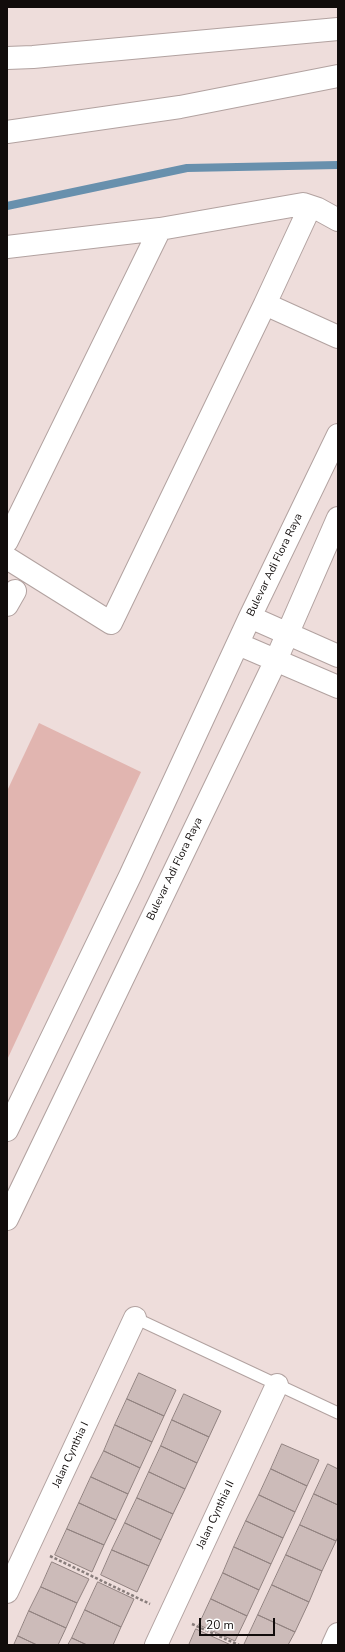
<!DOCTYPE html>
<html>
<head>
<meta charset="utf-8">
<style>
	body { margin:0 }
	#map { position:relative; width:345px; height:1652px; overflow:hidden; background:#eedddb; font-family:"Nunito Sans",sans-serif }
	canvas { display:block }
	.frame { position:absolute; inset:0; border:8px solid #110c0b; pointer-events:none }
	.scale { position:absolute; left:199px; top:1618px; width:76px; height:18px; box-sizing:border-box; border:2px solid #110c0b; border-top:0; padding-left:5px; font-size:12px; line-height:14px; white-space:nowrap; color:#110c0b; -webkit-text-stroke:3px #fff; paint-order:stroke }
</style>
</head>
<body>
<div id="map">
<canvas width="345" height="1652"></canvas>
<div class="frame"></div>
<div class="scale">20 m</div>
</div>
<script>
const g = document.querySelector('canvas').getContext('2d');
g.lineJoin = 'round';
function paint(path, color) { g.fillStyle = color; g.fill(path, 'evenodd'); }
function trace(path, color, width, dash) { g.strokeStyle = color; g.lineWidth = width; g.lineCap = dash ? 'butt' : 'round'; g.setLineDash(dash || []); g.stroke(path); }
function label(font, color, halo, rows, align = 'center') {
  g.font = font + ' "Nunito Sans",sans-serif'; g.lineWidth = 4; g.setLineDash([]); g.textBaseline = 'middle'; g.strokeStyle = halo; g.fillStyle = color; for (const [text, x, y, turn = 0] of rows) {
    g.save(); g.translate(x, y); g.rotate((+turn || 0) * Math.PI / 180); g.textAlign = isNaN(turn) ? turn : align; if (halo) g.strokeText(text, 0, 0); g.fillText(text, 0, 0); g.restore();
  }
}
const green = new Path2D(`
	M 39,723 L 141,772 L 7,1060 L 7,791 Z`);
const stream = new Path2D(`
	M 7,206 L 187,168 L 338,165`);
const building = new Path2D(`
	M 139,1373 L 176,1390 L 164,1416 L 127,1399 Z
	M 184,1394 L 221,1411 L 209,1437 L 172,1420 Z
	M 127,1399 L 164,1416 L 152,1442 L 115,1425 Z
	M 172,1420 L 209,1437 L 197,1463 L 161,1446 Z
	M 115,1425 L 152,1442 L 140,1468 L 104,1451 Z
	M 282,1444 L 319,1460 L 307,1486 L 271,1469 Z
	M 161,1446 L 197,1463 L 185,1489 L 149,1472 Z
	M 104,1451 L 140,1468 L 128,1494 L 91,1477 Z
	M 328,1464 L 338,1469 L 338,1505 L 314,1494 Z
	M 271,1469 L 307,1486 L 295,1512 L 259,1495 Z
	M 149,1472 L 185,1489 L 173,1514 L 137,1498 Z
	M 91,1477 L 128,1494 L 116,1520 L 79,1503 Z
	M 314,1494 L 338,1505 L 338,1537 L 336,1541 L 300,1525 Z
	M 259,1495 L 295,1512 L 283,1538 L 246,1521 Z
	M 137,1498 L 173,1514 L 161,1540 L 125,1523 Z
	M 79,1503 L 116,1520 L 104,1545 L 67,1529 Z
	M 246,1521 L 283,1538 L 271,1564 L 234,1547 Z
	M 125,1523 L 161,1540 L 149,1566 L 112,1550 Z
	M 300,1525 L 336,1541 L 322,1571 L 286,1555 Z
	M 67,1529 L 104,1545 L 92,1572 L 55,1555 Z
	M 234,1547 L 271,1564 L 259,1590 L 223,1573 Z
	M 112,1550 L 149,1566 L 137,1592 L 101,1575 Z
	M 286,1555 L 322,1571 L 309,1602 L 272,1585 Z
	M 52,1562 L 89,1579 L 77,1603 L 41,1587 Z
	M 223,1573 L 259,1590 L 247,1616 L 211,1599 Z
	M 98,1582 L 134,1599 L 121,1627 L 85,1610 Z
	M 272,1585 L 309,1602 L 295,1632 L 258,1615 Z
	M 41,1587 L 77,1603 L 66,1628 L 29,1611 Z
	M 211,1599 L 247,1616 L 235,1641 L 199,1625 Z
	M 85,1610 L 121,1627 L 113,1645 L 87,1645 L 72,1638 Z
	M 29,1611 L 66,1628 L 58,1645 L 37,1645 L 18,1636 Z
	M 258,1615 L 295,1632 L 288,1645 L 244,1645 Z
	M 196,1629 L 231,1645 L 189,1645 Z
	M 18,1636 L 37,1645 L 14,1645 Z
	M 72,1638 L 87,1645 L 68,1645 Z`);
const path = new Path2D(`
	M 50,1556 L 150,1604
	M 192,1624 L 239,1645`);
const service = new Path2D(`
	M 135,1318 L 338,1413`);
const minor = new Path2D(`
	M 310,207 L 265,304 L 338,337
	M 7,247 L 160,229 L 303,204 L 318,209 L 338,220
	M 7,541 L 160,229
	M 7,558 L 111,623 L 265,304
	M 7,605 L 15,591
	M 250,617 L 338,656
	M 238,644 L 338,687
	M 7,1130 L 130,876 L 250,617 L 338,435
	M 7,1219 L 276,660 L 338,518
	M 7,1592 L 135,1318
	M 156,1645 L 277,1385
	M 333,1645 L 338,1634`);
const motorway = new Path2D(`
	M 7,58 L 33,57 L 338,29
	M 7,132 L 180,107 L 338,76`);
const streetNames = [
	["Bulevar Adi Flora Raya",275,565,-64],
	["Bulevar Adi Flora Raya",175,869,-64],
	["Jalan Cynthia I",71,1455,-65],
	["Jalan Cynthia II",216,1515,-65]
];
paint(green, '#e1b5b0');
trace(stream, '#6890ad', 8);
paint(building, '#ccbbb9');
trace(building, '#918280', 1);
trace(service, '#b2a2a0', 13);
trace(minor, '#b2a2a0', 24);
trace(motorway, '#b2a2a0', 24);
trace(path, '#887d7b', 2.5, [3, 2]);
trace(service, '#fff', 11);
trace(minor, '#fff', 22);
trace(motorway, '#fff', 22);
label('11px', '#110c0b', '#fff', streetNames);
</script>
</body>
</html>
